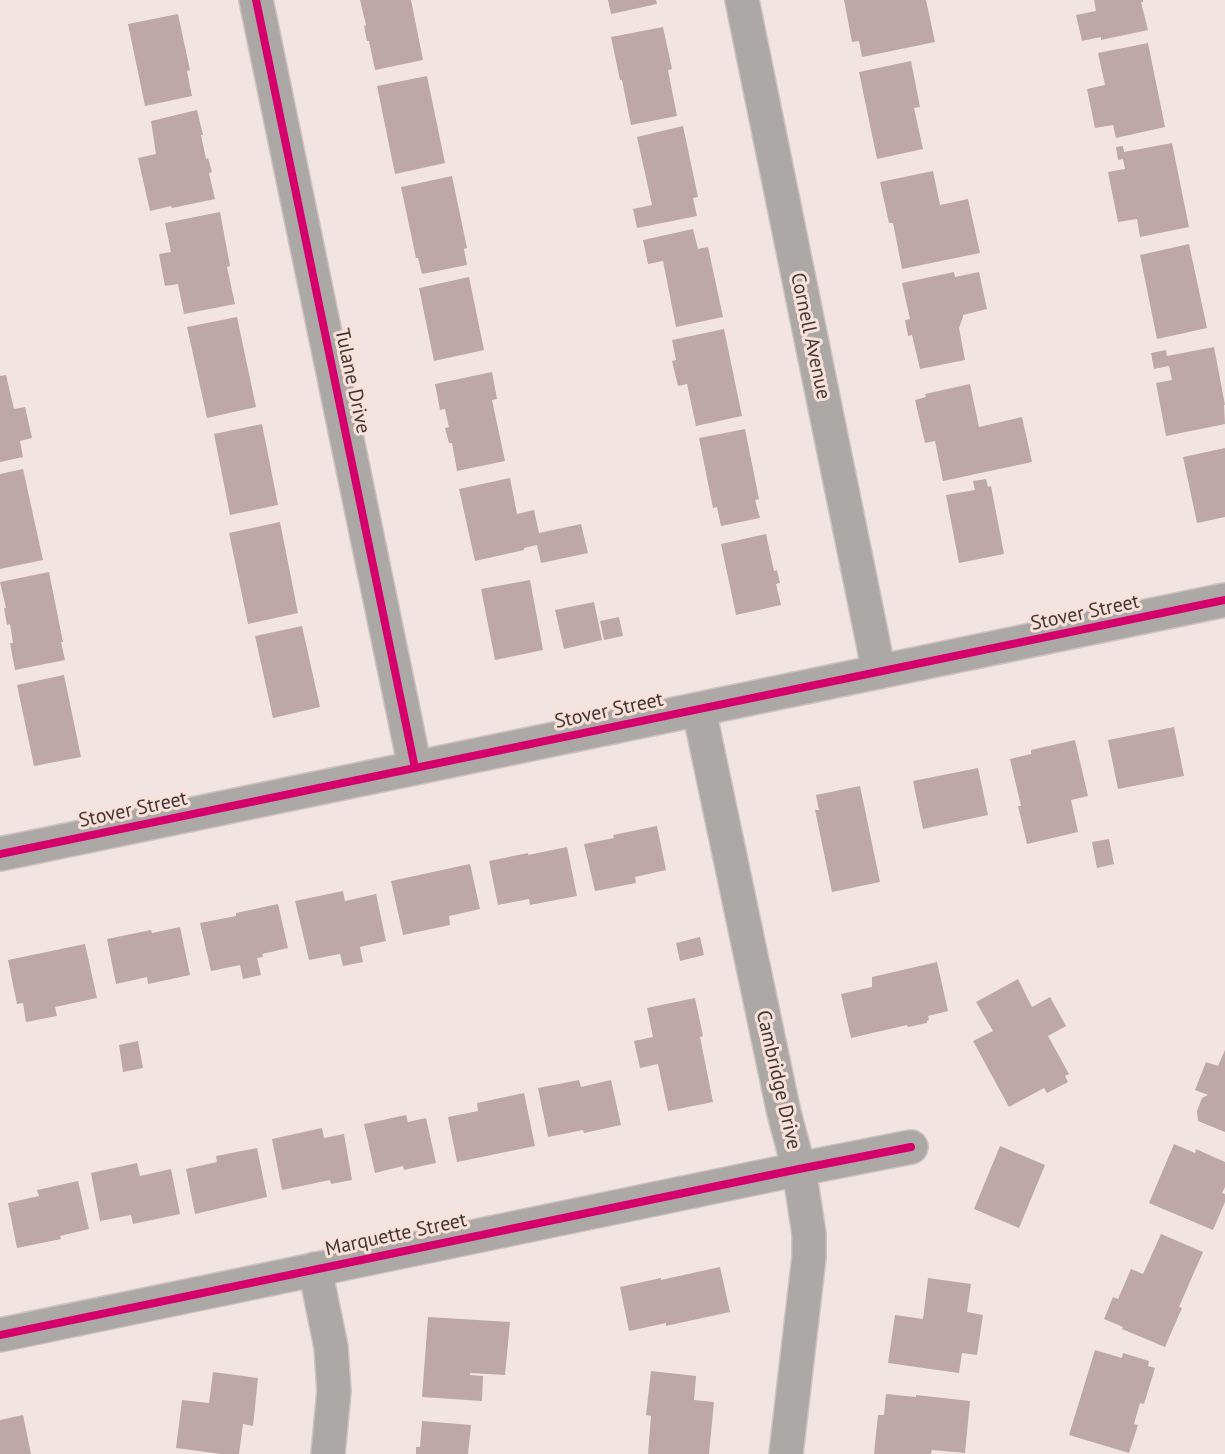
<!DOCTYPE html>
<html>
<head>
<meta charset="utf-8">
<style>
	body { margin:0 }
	canvas { display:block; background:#f2e5e1 }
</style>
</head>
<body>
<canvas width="1225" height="1454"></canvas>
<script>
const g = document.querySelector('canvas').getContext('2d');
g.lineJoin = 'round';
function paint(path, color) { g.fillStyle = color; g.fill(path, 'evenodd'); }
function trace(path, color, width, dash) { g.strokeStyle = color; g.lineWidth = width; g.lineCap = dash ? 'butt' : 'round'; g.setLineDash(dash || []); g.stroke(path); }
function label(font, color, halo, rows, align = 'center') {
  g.font = font + ' "PT Sans",sans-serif'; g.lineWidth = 6; g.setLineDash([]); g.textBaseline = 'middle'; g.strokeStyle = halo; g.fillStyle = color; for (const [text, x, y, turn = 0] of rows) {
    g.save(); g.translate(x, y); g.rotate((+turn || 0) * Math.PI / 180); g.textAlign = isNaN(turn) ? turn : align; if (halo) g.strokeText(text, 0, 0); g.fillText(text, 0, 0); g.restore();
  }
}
const building = new Path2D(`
	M 360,0 L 411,0 L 423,60 L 375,70 L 369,41 L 367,41 L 364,26 L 366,25 Z
	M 608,0 L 656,0 L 657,4 L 611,14 Z
	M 844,0 L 926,0 L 935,42 L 862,57 L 859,41 L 852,42 Z
	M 1094,0 L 1143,0 L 1143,2 L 1141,2 L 1148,30 L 1101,40 L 1101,37 L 1082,41 L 1076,15 L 1096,11 Z
	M 178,14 L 190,70 L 187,71 L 192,96 L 145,106 L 128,24 Z
	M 663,27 L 672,69 L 668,70 L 677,116 L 631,125 L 622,80 L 620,80 L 611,37 Z
	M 1148,43 L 1165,127 L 1116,138 L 1113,125 L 1095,128 L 1087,89 L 1105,85 L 1098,53 Z
	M 911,61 L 920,107 L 914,108 L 923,149 L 877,159 L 859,72 Z
	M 427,76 L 445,163 L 395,174 L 377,86 Z
	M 197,110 L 203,135 L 201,135 L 206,159 L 208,158 L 212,172 L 209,173 L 215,199 L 172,208 L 171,206 L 150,211 L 138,158 L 156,154 L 151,121 Z
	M 683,126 L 698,197 L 693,198 L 697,216 L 637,228 L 633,209 L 652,205 L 637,137 Z
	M 1172,143 L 1189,227 L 1140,237 L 1137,219 L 1118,222 L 1108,172 L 1125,169 L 1123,159 L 1118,160 L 1116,147 L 1123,146 L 1124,152 Z
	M 933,171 L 940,205 L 968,199 L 980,253 L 902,269 L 893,223 L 889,223 L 880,182 Z
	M 452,176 L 467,248 L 464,249 L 467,265 L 422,274 L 418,258 L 416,258 L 401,187 Z
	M 220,212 L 230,266 L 227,267 L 235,304 L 184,314 L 178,284 L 165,286 L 159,254 L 171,252 L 165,223 Z
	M 693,229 L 698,249 L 708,247 L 723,317 L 676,327 L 663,261 L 648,264 L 643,240 Z
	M 1189,244 L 1207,328 L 1157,339 L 1140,255 Z
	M 954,272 L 955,277 L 979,272 L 987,309 L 963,315 L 963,317 L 959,328 L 965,360 L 920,369 L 912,335 L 908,336 L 905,320 L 910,319 L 902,283 Z
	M 469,277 L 484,350 L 434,361 L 419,288 Z
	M 237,317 L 256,407 L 207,418 L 187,327 Z
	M 724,329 L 742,416 L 696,426 L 687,384 L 678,386 L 672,361 L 676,360 L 672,340 Z
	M 1214,347 L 1225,405 L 1224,405 L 1225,424 L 1166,436 L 1156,383 L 1172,380 L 1169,366 L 1154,369 L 1151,353 L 1166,350 L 1167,356 Z
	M 492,372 L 497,399 L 492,400 L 505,461 L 457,471 L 452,443 L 449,443 L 445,428 L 449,427 L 445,409 L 440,410 L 435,384 Z
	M 6,375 L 14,409 L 25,407 L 32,438 L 20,441 L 23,457 L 0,462 L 0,376 Z
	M 970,384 L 979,427 L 1022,417 L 1032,462 L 943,481 L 935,441 L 925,443 L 915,400 L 926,397 L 925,394 Z
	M 262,424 L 278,505 L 230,515 L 214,434 Z
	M 745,429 L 759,499 L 755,500 L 760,518 L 721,526 L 717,507 L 713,508 L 699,438 Z
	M 1225,448 L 1225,517 L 1197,523 L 1183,457 Z
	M 23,469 L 43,560 L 0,569 L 0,474 Z
	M 510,478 L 517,514 L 534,510 L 539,533 L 581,524 L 588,553 L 541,563 L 537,545 L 524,548 L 524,550 L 475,561 L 459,489 Z
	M 986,479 L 988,487 L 991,486 L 1004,554 L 959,563 L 946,495 L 975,490 L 973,481 Z
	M 280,522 L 298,613 L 248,624 L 229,533 Z
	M 766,534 L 774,571 L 777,570 L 780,583 L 776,584 L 781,605 L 736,615 L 721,544 Z
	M 49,572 L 63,642 L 61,642 L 65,660 L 15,670 L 10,643 L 13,643 L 10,624 L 7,625 L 4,608 L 6,608 L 0,582 Z
	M 530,580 L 543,650 L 495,660 L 481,589 Z
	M 594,602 L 602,640 L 564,649 L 555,610 Z
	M 619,617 L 623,636 L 604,640 L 600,621 Z
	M 302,626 L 320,707 L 273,718 L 255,636 Z
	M 64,675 L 81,757 L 34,766 L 17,685 Z
	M 1174,727 L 1184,776 L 1118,789 L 1108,740 Z
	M 1075,740 L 1088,796 L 1071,800 L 1078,832 L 1027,844 L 1018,806 L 1021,806 L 1010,759 L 1031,754 L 1031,750 Z
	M 978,768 L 988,815 L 923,829 L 913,781 Z
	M 860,786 L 880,882 L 832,892 L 815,810 L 819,810 L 816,795 Z
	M 657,826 L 666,870 L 635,877 L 636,883 L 595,891 L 584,844 L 614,838 L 613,835 Z
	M 1109,839 L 1114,864 L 1097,868 L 1092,842 Z
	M 567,847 L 577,896 L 530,905 L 529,899 L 498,905 L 489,861 L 528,853 L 528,855 Z
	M 470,864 L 480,909 L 449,916 L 450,925 L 403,935 L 391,881 Z
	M 343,891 L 345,901 L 376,894 L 386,941 L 360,947 L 363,962 L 343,966 L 340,954 L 309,960 L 295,901 Z
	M 278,904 L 288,948 L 262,954 L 263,957 L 257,958 L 261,975 L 243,979 L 240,965 L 211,971 L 200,923 L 236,916 L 236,913 Z
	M 180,927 L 190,975 L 148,984 L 147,977 L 116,984 L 107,939 L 151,930 L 152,933 Z
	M 700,937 L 704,955 L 680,961 L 676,943 Z
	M 85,944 L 97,998 L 55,1007 L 57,1016 L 26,1022 L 23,1003 L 17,1004 L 8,960 Z
	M 937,962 L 948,1011 L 928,1016 L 929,1020 L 927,1021 L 927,1023 L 908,1027 L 907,1025 L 851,1038 L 841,994 L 872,987 L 872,977 Z
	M 1018,979 L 1032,1007 L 1050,997 L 1066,1026 L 1048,1036 L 1069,1074 L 1065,1076 L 1068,1082 L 1047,1093 L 1044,1088 L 1009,1107 L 973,1041 L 993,1031 L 976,1002 Z
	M 695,998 L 703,1036 L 700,1037 L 713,1102 L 668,1111 L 658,1064 L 640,1068 L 634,1041 L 653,1037 L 647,1008 Z
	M 138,1041 L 143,1068 L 123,1072 L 119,1045 Z
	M 1225,1050 L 1225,1132 L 1198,1121 L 1197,1111 L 1202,1098 L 1208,1095 L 1195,1090 L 1206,1062 L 1218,1066 Z
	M 579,1080 L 581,1087 L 611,1080 L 621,1125 L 584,1133 L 583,1130 L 548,1137 L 538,1088 Z
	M 524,1093 L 535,1146 L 457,1162 L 448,1117 L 478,1111 L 477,1103 Z
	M 406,1115 L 408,1122 L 426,1118 L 436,1163 L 404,1170 L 403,1166 L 375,1173 L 364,1124 Z
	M 322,1128 L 324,1138 L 344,1134 L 352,1180 L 331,1184 L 330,1180 L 282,1190 L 272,1139 Z
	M 1174,1144 L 1195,1153 L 1196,1149 L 1225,1162 L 1225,1187 L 1222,1193 L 1225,1194 L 1225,1202 L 1213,1230 L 1149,1203 Z
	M 1000,1146 L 1045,1165 L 1019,1228 L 974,1209 Z
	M 257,1148 L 267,1197 L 195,1214 L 186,1169 L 217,1162 L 216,1156 Z
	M 137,1163 L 140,1176 L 171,1169 L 180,1214 L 133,1224 L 131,1215 L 100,1221 L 91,1173 Z
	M 78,1181 L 89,1229 L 60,1236 L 61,1239 L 17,1248 L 8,1203 L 39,1196 L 37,1190 Z
	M 1161,1234 L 1203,1252 L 1179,1307 L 1182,1308 L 1165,1347 L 1122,1329 L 1123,1327 L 1104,1319 L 1113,1297 L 1118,1299 L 1131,1269 L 1143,1274 Z
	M 720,1267 L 730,1312 L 666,1326 L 666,1323 L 629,1331 L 620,1287 L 661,1278 L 661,1280 Z
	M 928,1278 L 971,1284 L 967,1312 L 983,1315 L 977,1355 L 962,1353 L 959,1373 L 888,1363 L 895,1315 L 923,1319 Z
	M 428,1317 L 510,1322 L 505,1375 L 470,1373 L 470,1375 L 483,1376 L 482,1401 L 422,1397 Z
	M 1095,1350 L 1122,1358 L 1123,1353 L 1149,1361 L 1148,1366 L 1155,1368 L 1144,1404 L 1140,1403 L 1134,1424 L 1138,1425 L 1129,1453 L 1069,1435 Z
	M 651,1371 L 696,1376 L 694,1400 L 714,1402 L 709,1454 L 648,1454 L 651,1416 L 646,1415 Z
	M 213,1372 L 258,1378 L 253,1426 L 243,1424 L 239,1454 L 221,1454 L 176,1448 L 182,1400 L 209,1403 Z
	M 886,1394 L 916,1397 L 916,1395 L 970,1401 L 965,1453 L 932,1450 L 931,1454 L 874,1454 L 878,1415 L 884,1415 Z
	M 23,1415 L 31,1454 L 0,1454 L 0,1420 Z
	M 422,1421 L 471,1425 L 468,1454 L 416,1454 L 416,1447 L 420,1447 Z`);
const minor = new Path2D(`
	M 256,0 L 415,768
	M 742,0 L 879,672
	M 699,710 L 784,1113 L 799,1169 L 809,1234 L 809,1257 L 786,1454
	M 0,854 L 1225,600
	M 315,1269 L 331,1347 L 334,1391 L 328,1454
	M 0,1335 L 799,1169 L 911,1147`);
const cycleway = new Path2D(`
	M 256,0 L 415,768
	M 0,854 L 1225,600
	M 0,1335 L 799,1169 L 911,1147`);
const streetNames = [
	["Cornell Avenue",810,336,78],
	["Tulane Drive",352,381,78],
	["Stover Street",1085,613,-12],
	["Stover Street",609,711,-12],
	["Stover Street",133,810,-12],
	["Cambridge Drive",778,1080,77],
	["Marquette Street",396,1235,-12]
];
paint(building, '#bea8a7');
trace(minor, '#cdc3c0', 36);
trace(minor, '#aba8a6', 33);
trace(cycleway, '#d6006c', 8);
label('20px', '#403734', '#f9e1da', streetNames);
</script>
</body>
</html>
